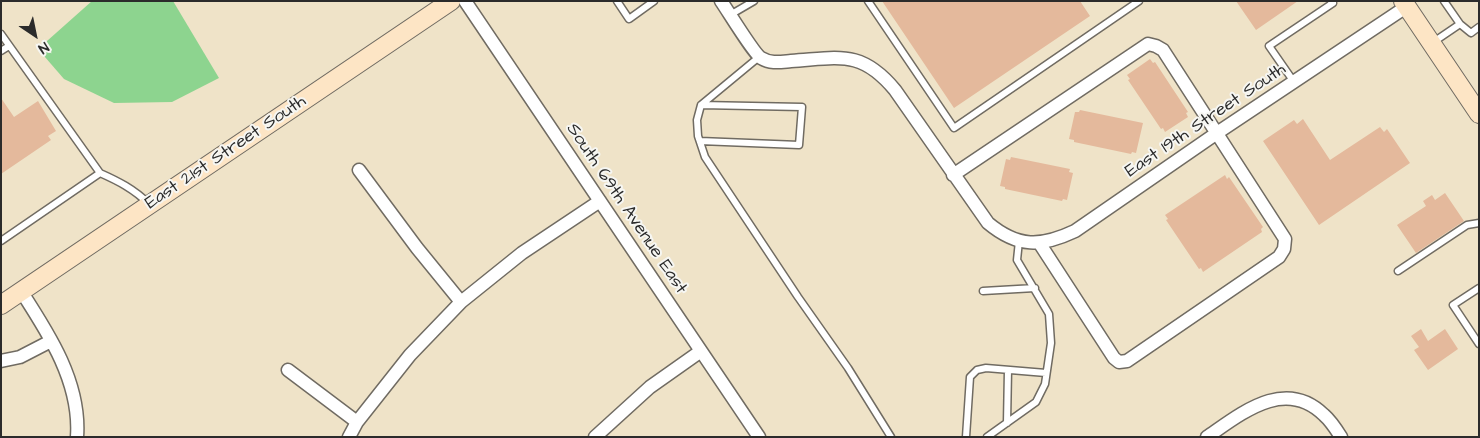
<!DOCTYPE html>
<html>
<head>
<meta charset="utf-8">
<style>
	body { margin:0 }
	#map { position:relative; width:1480px; height:438px; overflow:hidden; background:#efe3c8; font-family:"Architects Daughter",sans-serif }
	canvas { display:block }
	.frame { position:absolute; inset:0; border:2px solid #2b2b2b; pointer-events:none }
	.north { position:absolute; left:10px; top:10px; width:50px; height:50px; -webkit-text-stroke:4px #f6f6f2; paint-order:stroke; rotate:146deg; font-size:14px; font-weight:700; line-height:20px; text-align:center; color:#2b2b2b }
	.north::after { content:''; display:block; margin:auto; width:18px; height:22px; background:#2b2b2b; clip-path:polygon(50% 0,100% 100%,50% 72%,0 100%) }
</style>
</head>
<body>
<div id="map">
<canvas width="1480" height="438"></canvas>
<div class="frame"></div>
<div class="north">N</div>
</div>
<script>
const g = document.querySelector('canvas').getContext('2d');
g.lineJoin = 'round';
function paint(path, color) { g.fillStyle = color; g.fill(path, 'evenodd'); }
function trace(path, color, width, dash) { g.strokeStyle = color; g.lineWidth = width; g.lineCap = dash ? 'butt' : 'round'; g.setLineDash(dash || []); g.stroke(path); }
function label(font, color, halo, rows, align = 'center') {
  g.font = font + ' "Architects Daughter",sans-serif'; g.lineWidth = 4; g.setLineDash([]); g.textBaseline = 'middle'; g.strokeStyle = halo; g.fillStyle = color; for (const [text, x, y, turn = 0] of rows) {
    g.save(); g.translate(x, y); g.rotate((+turn || 0) * Math.PI / 180); g.textAlign = isNaN(turn) ? turn : align; if (halo) g.strokeText(text, 0, 0); g.fillText(text, 0, 0); g.restore();
  }
}
const green = new Path2D(`
	M 92,1 L 173,1 L 219,78 L 172,102 L 114,103 L 64,79 L 38,49 Z`);
const building = new Path2D(`
	M 882,1 L 1080,1 L 1090,16 L 954,108 Z
	M 1236,1 L 1298,1 L 1256,30 Z
	M 1150,59 L 1153,63 L 1155,62 L 1188,112 L 1186,113 L 1188,117 L 1165,132 L 1163,128 L 1161,129 L 1128,80 L 1130,79 L 1127,75 Z
	M 1,98 L 14,117 L 38,101 L 56,131 L 48,136 L 51,140 L 1,174 Z
	M 1080,110 L 1143,123 L 1136,153 L 1132,152 L 1131,154 L 1074,142 L 1074,140 L 1069,139 L 1075,112 L 1079,112 Z
	M 1303,119 L 1330,160 L 1380,127 L 1384,132 L 1387,129 L 1410,163 L 1319,225 L 1263,141 L 1294,120 L 1297,124 Z
	M 1011,157 L 1070,169 L 1069,172 L 1073,173 L 1067,200 L 1063,199 L 1062,201 L 1005,189 L 1005,187 L 1000,186 L 1006,159 L 1010,160 Z
	M 1225,175 L 1227,179 L 1229,177 L 1263,227 L 1261,229 L 1262,232 L 1203,272 L 1201,268 L 1199,269 L 1166,220 L 1168,219 L 1165,215 Z
	M 1445,193 L 1464,221 L 1416,253 L 1397,225 L 1426,206 L 1423,201 L 1432,195 L 1435,200 Z
	M 1421,329 L 1428,341 L 1445,329 L 1458,349 L 1428,370 L 1414,350 L 1419,347 L 1411,336 Z`);
const lane = new Path2D(`
	M 617,1 L 629,19 L 654,1
	M 868,1 L 954,128 L 1139,1
	M 1444,1 L 1460,24 L 1471,33 L 1479,27
	M 730,15 L 754,1
	M 1,34 L 100,173 C 118,181 134,189 149,204
	M 1432,43 L 1460,24
	M 1,51 L 9,46
	M 759,57 L 701,105 L 697,120 L 698,136 L 705,157 L 798,297 L 848,368 L 891,437
	M 1294,82 L 1269,46 L 1333,3 L 1331,1
	M 700,141 L 799,145 L 802,107 L 701,105
	M 1,241 L 100,173
	M 1398,271 L 1467,225 L 1479,223
	M 1479,288 L 1453,305 L 1479,344
	M 983,291 L 1035,288
	M 1007,423 L 1008,370
	M 966,437 L 970,377 L 977,370 L 986,368 L 1046,373
	M 987,437 L 1036,402 L 1045,384 L 1051,343 L 1049,314 L 1017,260 L 1019,241`);
const street = new Path2D(`
	M 465,1 L 759,437
	M 721,1 C 728,11 754,54 761,58 C 771,64 780,62 791,61 C 839,58 861,49 895,90 L 988,223 C 1018,248 1041,247 1075,231 L 1217,133 L 1406,7
	M 359,170 L 417,248 L 461,302
	M 953,175 L 1148,44 L 1156,46 L 1163,50 L 1285,239 L 1284,249 L 1279,257 L 1127,361 L 1119,362 L 1114,358 L 1040,244
	M 21,291 C 49,334 81,383 77,437
	M 1,361 L 20,357 L 51,341
	M 288,370 L 357,422
	M 349,437 L 357,422 L 410,355 L 461,302 L 522,253 L 600,201
	M 595,437 L 650,387 L 701,351
	M 1207,437 C 1242,413 1285,377 1324,415 C 1331,421 1336,429 1341,437`);
const secondary = new Path2D(`
	M 1403,1 L 1479,114
	M 1,305 L 451,1`);
const streetNames = [
	["East 19th Street South",1206,121,-34],
	["East 21st Street South",226,153,-34],
	["South 69th Avenue East",626,209,56]
];
paint(green, '#8dd48f');
paint(building, '#e4b99c');
trace(lane, '#706b62', 9);
trace(street, '#706b62', 15);
trace(secondary, '#706b62', 20);
trace(lane, '#fff', 6);
trace(street, '#fff', 12);
trace(secondary, '#fde5c5', 18);
label('18px', '#2b2b2b', '#f6f6f2', streetNames);
</script>
</body>
</html>
